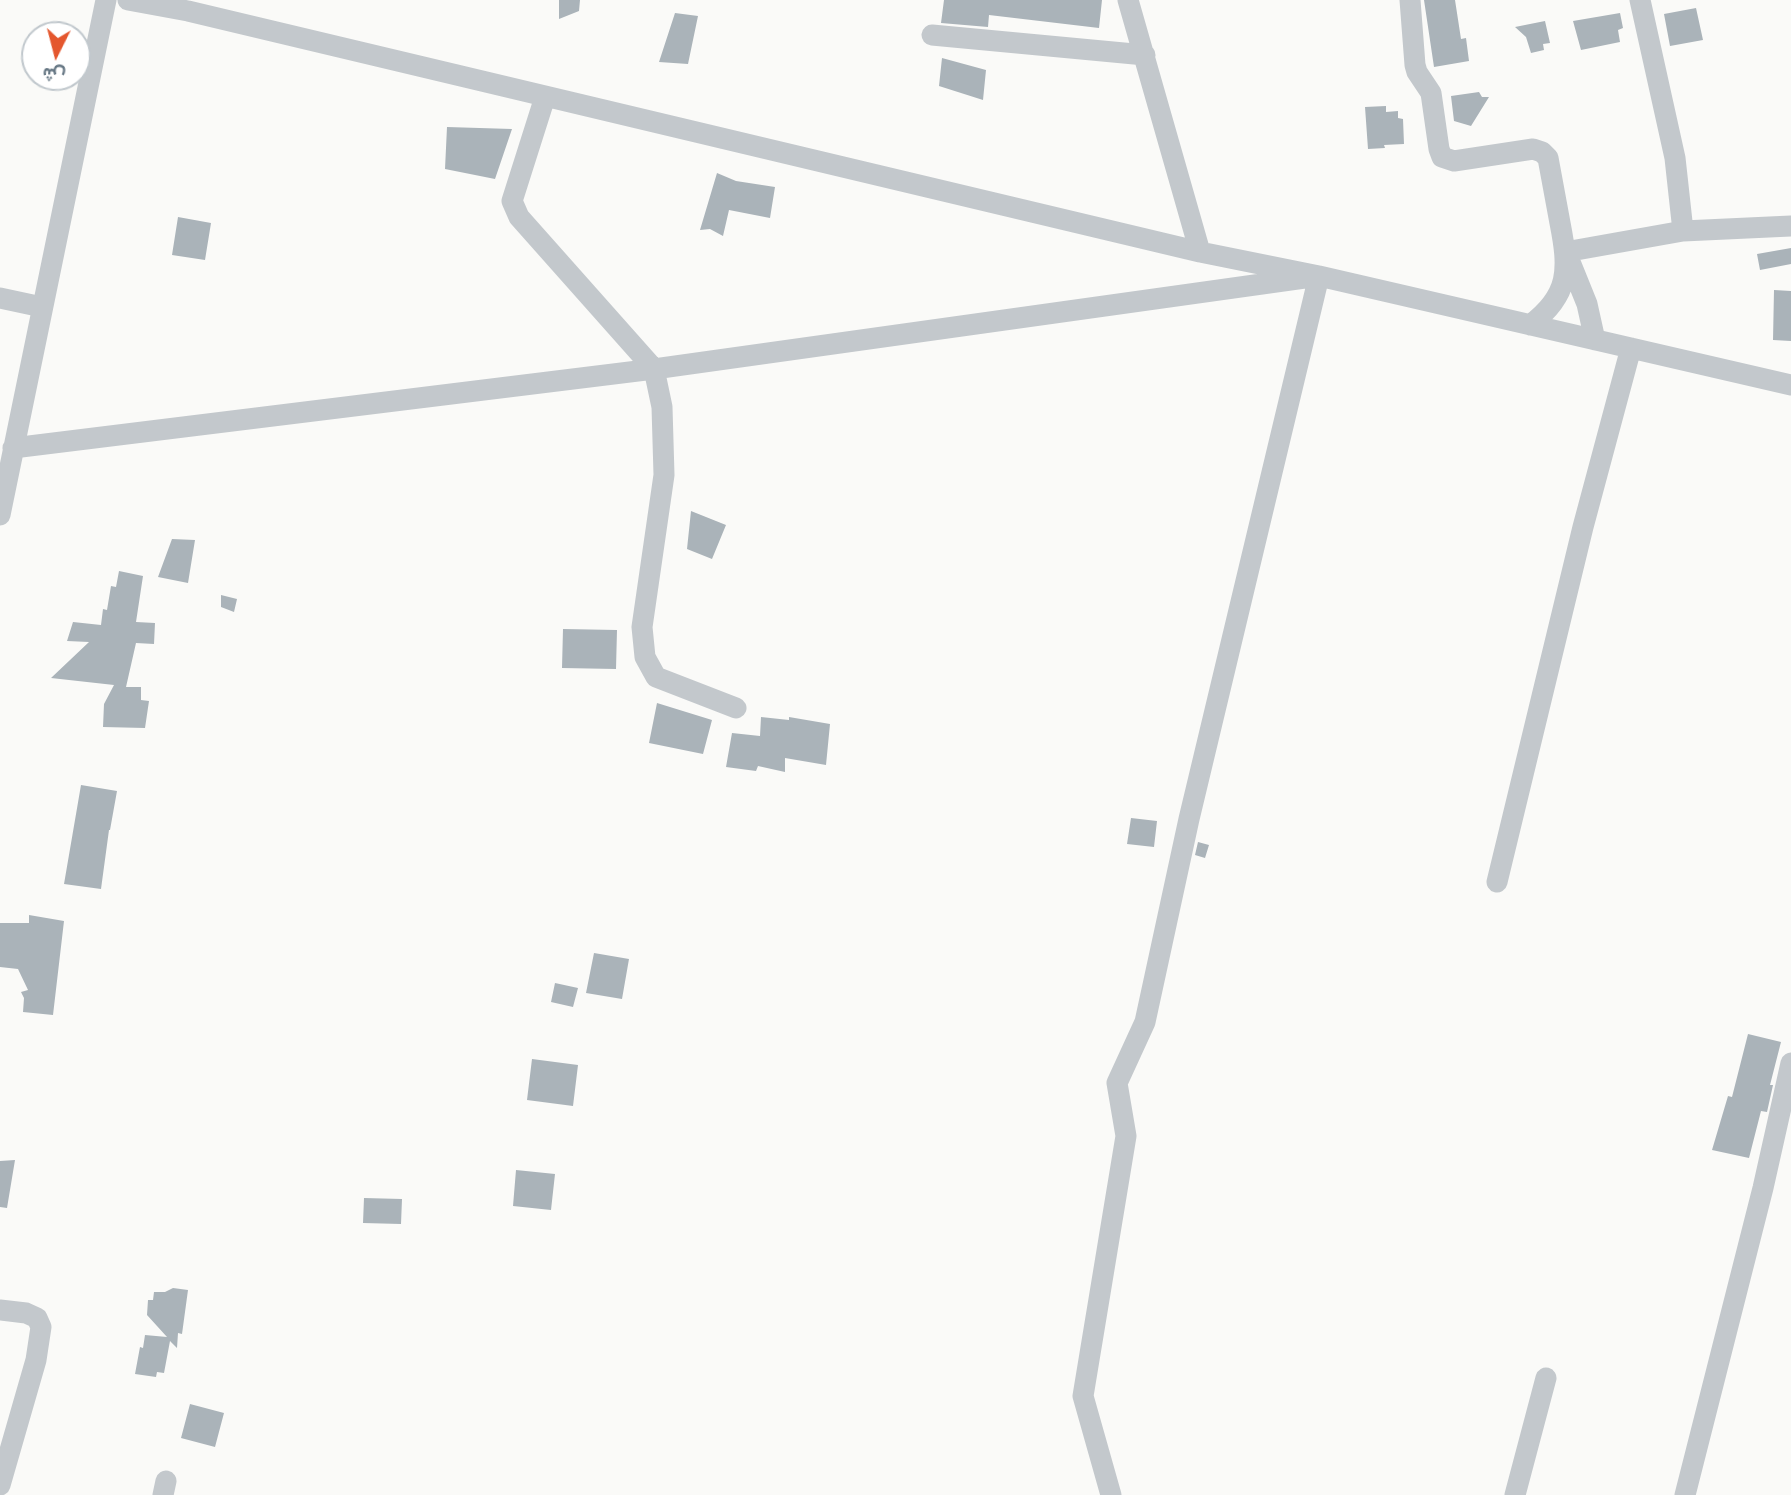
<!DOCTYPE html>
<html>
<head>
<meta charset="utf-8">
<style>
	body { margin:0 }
	#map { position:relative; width:1791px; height:1495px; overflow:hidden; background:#fafaf8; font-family:"Varela Round",Vazirmatn,sans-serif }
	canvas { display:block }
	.north { position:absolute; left:21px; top:21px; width:70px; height:70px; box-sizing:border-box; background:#fff; border:2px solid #c1c8cd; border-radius:50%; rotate:186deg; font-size:19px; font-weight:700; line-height:28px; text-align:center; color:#657683 }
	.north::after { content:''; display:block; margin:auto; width:24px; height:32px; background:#e4572e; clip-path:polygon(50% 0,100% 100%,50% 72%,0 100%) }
</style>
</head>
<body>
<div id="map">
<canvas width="1791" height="1495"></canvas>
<div class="north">ش</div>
</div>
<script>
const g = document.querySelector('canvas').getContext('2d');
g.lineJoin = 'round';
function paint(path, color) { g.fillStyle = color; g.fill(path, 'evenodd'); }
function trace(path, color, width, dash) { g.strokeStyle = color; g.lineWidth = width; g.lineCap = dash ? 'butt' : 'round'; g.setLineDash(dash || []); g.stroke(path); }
const building = new Path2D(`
	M 559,0 L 580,0 L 579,11 L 559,19 Z
	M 944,0 L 1102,0 L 1099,28 L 989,15 L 988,27 L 941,23 Z
	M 1424,0 L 1455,0 L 1461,39 L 1466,38 L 1469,61 L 1434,67 Z
	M 1696,8 L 1703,40 L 1670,46 L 1664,14 Z
	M 675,13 L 698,16 L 688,64 L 659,62 Z
	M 1620,13 L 1623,28 L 1618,30 L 1620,42 L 1581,50 L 1573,21 Z
	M 1545,21 L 1550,43 L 1543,44 L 1544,50 L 1531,53 L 1526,37 L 1515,27 Z
	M 942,58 L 986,70 L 983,100 L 939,86 Z
	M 1479,92 L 1482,97 L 1489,97 L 1471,126 L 1454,121 L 1451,96 Z
	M 1386,106 L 1386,112 L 1398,111 L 1398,118 L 1403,119 L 1404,144 L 1384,145 L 1385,148 L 1368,149 L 1365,107 Z
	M 447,127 L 512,129 L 495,179 L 445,169 Z
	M 717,173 L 736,181 L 775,187 L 770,218 L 729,210 L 723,236 L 710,229 L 700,230 Z
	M 178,217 L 211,223 L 205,260 L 172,255 Z
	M 1791,248 L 1791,264 L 1760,270 L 1757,254 Z
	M 1774,290 L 1791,291 L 1791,341 L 1773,340 Z
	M 691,511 L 726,525 L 712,559 L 687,549 Z
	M 172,539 L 195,540 L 188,583 L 158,577 Z
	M 119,571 L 143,576 L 136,622 L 155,623 L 154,644 L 136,643 L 126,687 L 141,687 L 141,700 L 149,701 L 145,728 L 103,727 L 104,704 L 114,685 L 51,678 L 89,642 L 67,641 L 73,622 L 101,625 L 103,609 L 107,610 L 111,586 L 116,587 Z
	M 221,595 L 237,599 L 234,612 L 221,607 Z
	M 563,629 L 617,630 L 616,669 L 562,668 Z
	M 657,703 L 712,720 L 703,754 L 649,743 Z
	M 761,717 L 789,720 L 789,717 L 830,724 L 826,765 L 785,758 L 785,772 L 758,766 L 756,771 L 726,767 L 732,733 L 760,736 Z
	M 81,785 L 117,791 L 110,830 L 109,830 L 101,889 L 64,884 Z
	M 1131,818 L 1157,821 L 1154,847 L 1127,844 Z
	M 1198,842 L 1209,845 L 1205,858 L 1195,855 Z
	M 29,915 L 64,921 L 53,1015 L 23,1012 L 24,998 L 21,992 L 28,990 L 18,969 L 0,967 L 0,923 L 29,923 Z
	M 594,953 L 629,959 L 622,999 L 586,993 Z
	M 555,983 L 578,988 L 573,1007 L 551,1002 Z
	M 1748,1034 L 1781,1042 L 1770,1085 L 1773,1085 L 1767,1112 L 1761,1111 L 1749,1158 L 1712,1150 L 1728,1096 L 1732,1097 Z
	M 532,1059 L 578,1065 L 573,1106 L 527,1100 Z
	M 15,1160 L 7,1208 L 0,1207 L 0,1161 Z
	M 516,1170 L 555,1174 L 551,1210 L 513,1206 Z
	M 364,1198 L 402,1199 L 401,1224 L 363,1223 Z
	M 173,1288 L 188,1290 L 182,1334 L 178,1333 L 177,1348 L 170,1341 L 164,1373 L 157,1372 L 156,1377 L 135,1374 L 140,1347 L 143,1348 L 145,1335 L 167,1337 L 147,1315 L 148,1300 L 153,1300 L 154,1292 L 165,1292 Z
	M 190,1404 L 224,1413 L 215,1447 L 181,1438 Z`);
const minor = new Path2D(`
	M 128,0 L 188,11 L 1200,252 L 1319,276 L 1791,385
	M 1128,0 L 1200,252
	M 1410,0 L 1415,65 L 1417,72 L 1431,93 L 1439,149 L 1442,157 L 1454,161 L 1533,149 L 1542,152 L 1548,158 C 1552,180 1556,201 1560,223 C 1569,269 1570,295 1530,325
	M 1640,0 L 1675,158 L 1683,231
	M 932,35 L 1145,55
	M 545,97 L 512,201 L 519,217 L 654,369 L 662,407 L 664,475 L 642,627 L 645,657 L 656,677 L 736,708
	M 1565,252 L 1683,231 L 1791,226
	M 1568,257 L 1587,304 L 1595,340
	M 0,298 L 42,307
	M 13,448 L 654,369 L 1319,276 L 1189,819 L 1145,1022 L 1117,1083 L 1126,1136 L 1083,1396 L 1111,1495
	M 0,515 L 106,0
	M 1497,882 L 1583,527 L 1631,348
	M 0,1310 L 26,1313 L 37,1318 L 41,1327 L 36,1360 L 0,1485
	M 163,1495 L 166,1481
	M 1515,1495 L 1546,1378
	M 1685,1495 L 1763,1188 L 1791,1063`);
paint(building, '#aab3b9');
trace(minor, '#c3c8cc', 21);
</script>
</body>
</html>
